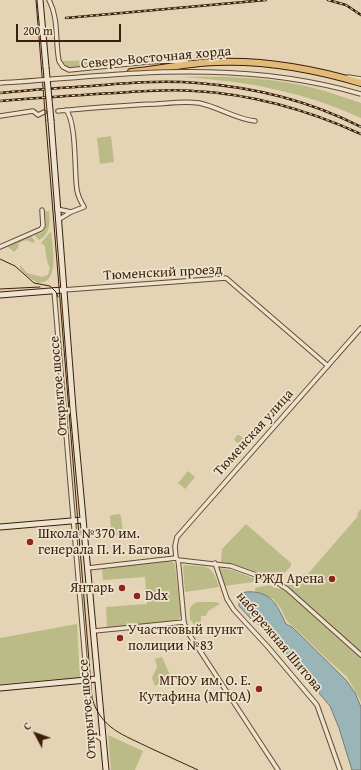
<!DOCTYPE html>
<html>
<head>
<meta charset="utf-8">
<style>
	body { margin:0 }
	#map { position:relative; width:361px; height:770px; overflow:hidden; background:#e4d4b5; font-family:"Gentium Book Plus",serif }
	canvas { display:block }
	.north { position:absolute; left:16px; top:714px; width:40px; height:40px; -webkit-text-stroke:3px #ede3cf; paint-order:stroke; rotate:311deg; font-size:11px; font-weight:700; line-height:16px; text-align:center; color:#3c1f0a }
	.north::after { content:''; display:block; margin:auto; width:14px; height:18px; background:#3c1f0a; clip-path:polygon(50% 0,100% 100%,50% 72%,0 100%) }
	.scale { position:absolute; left:16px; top:24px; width:105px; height:18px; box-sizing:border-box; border:2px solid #3c1f0a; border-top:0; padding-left:5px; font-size:12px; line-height:14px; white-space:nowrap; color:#3c1f0a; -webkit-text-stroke:3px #ede3cf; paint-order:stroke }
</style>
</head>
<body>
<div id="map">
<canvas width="361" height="770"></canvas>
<div class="north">С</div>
<div class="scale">200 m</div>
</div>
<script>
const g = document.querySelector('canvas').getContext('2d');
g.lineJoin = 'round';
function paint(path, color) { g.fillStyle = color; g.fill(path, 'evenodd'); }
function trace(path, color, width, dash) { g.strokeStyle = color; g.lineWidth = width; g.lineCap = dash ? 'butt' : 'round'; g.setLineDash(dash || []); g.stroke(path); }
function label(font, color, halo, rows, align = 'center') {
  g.font = font + ' "Gentium Book Plus",serif'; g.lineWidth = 3.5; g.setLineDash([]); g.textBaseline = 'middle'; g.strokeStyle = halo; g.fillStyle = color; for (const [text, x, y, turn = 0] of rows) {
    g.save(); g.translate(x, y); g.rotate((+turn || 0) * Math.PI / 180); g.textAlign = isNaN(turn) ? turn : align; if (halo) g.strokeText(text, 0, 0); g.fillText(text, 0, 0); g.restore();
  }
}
const green = new Path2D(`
	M 153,54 L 167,54 L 167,57 L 72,67 L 67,66 L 62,61 L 127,60 Z
	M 181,77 C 225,76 271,77 314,88 C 330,92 345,98 361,103 L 361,118 C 302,91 245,81 181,77 Z
	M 111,136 L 114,162 L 100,164 L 97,138 Z
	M 45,211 L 49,211 C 50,222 51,234 39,240 L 34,235 L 43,232 L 46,226 Z
	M 51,231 C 52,246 61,283 38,283 L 28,277 L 20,268 L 20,265 L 27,273 L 42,277 L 48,275 L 50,268 C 46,261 46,254 45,246 L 41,243 Z
	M 31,236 L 35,241 L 34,243 L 26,240 L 19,243 L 18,248 L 14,252 L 7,246 Z
	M 237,435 L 239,435 L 248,442 L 244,448 L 234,440 Z
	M 188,471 L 195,477 L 185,489 L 178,483 Z
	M 361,509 L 361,702 L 347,677 L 328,660 L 287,621 L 281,609 L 273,599 L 255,591 L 255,588 L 268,585 L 279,589 L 289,578 L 296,584 L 304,574 L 307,575 L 358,516 L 357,514 Z
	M 119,514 L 121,516 L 123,532 L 121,535 L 113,535 L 111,534 L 110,516 L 112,515 Z
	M 246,524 L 291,563 L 291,566 L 278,580 L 276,581 L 232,564 L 221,562 L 222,549 Z
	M 168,561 L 173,562 L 175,565 L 181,615 L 180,618 L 176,621 L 107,628 L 106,607 L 147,604 L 145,577 L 103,580 L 102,569 L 109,569 L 112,566 Z
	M 184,565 C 208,567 212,563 219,587 L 185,592 L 183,567 Z
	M 219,568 L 232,570 L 261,581 L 224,586 Z
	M 197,602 L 217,602 L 220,604 L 208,611 L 206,616 L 201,616 L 201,622 L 198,627 L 196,626 L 190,620 C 190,610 187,608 197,602 Z
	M 77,624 L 80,677 L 0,684 L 0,638 Z
	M 162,657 L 171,677 L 155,686 L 152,678 L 157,667 L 155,659 Z
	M 108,735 L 143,751 L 135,770 L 111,770 Z`);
const water = new Path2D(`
	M 246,592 C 271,590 277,605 286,624 L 292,627 L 346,680 L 355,693 L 361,707 L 361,770 L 352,770 L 339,728 L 330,706 L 266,631 L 257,623 L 253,621 L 239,606 L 239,595 Z`);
const streetTunnel = new Path2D(`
	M 44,112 L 58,111`);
const street = new Path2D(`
	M 49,0 C 59,19 55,41 59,61 L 63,67 L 69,70 L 147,62 L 168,61 L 187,62
	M 348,77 L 361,79
	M 58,111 C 91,108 123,105 156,104 C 170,103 186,101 199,103 C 219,107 235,119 255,121
	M 38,115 L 44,112
	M 0,116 L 33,111 L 38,115
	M 57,209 L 71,212
	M 58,220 L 71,212 L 84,207 C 81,202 78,196 77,190 C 74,172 77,122 66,110
	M 0,247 L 41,229 L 43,226 L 42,210
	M 54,290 L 91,731 C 94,736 100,736 103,741
	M 63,290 L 226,278 L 328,366
	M 178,560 L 231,566 L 278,583 L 287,589 L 361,655
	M 215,563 L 227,599 L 234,610 L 268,647 L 317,705 L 340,770
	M 88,568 L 176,558
	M 94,631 L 184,622
	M 278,770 L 187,631 L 184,622 L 179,568 L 178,560 L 176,558 L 175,546 L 177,537 L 361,328`);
const secondary = new Path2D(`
	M 40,0 L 46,67
	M 51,121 L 73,409 L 106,770
	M 0,295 L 63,290
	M 0,527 L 83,520
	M 0,688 L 97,679`);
const primary = new Path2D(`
	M 131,72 C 160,69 187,63 216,62 C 265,60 314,69 361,83`);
const tram = new Path2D(`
	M 36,0 L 92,698 C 101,729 124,735 150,748 C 166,755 182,763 198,770
	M 0,259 L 15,266 L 34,283 L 50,286 L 56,292 L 58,297
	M 0,289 L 40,287`);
const rail = new Path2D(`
	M 328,0 L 346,5 L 361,15
	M 66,18 L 266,0
	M 0,93 C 30,90 61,88 91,86 C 126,83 162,80 197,83 C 254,87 310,101 361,127
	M 0,101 C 38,98 77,95 115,93 C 142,91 168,89 194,91 C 252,94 308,110 361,134`);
const streetBridge = new Path2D(`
	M 0,83 C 69,79 139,70 209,72 C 260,73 312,80 361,94`);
const secondaryBridge = new Path2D(`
	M 46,67 L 51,121`);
const markers = [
	[30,542,4,"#8f2418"],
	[332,579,4,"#8f2418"],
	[122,588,4,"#8f2418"],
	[137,596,4,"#8f2418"],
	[120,638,4,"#8f2418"],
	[259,689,4,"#8f2418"]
];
const streetNames = [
	["Северо-Восточная хорда",156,58,-5],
	["Тюменский проезд",163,273,-3],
	["Открытое шоссе",59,386,-95],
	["Тюменская улица",254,433,-48],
	["набережная Шитова",279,642,50],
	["Открытое шоссе",88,709,-95]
];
const poiNames = [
	["Школа №370 им.",38,534],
	["генерала П. И. Батова",38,550],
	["РЖД Арена",324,579,"right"],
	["Янтарь",114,588,"right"],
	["Ddx",145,596],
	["Участковый пункт",128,630],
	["полиции №83",128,646],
	["МГЮУ им. О. Е.",251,681,"right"],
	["Кутафина (МГЮА)",251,697,"right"]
];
paint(green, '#bb8');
paint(water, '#9ab5b8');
trace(water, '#747972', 1);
trace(streetTunnel, '#c2b093', 3.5, [3.5, 2]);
trace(street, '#664c35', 5.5);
trace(secondary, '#3c1f0a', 7);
trace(primary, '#3c1f0a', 8);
trace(street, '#ede3cf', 3.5);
trace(secondary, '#ede3cf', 5);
trace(primary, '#e2ba7a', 6);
trace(tram, '#3c1f0a', 1);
trace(rail, '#3c1f0a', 2.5);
trace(rail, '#ede3cf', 1, [3]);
trace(streetBridge, '#664c35', 5.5, []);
trace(secondaryBridge, '#3c1f0a', 7, []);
trace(streetBridge, '#ede3cf', 3.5);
trace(secondaryBridge, '#ede3cf', 5);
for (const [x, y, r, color] of markers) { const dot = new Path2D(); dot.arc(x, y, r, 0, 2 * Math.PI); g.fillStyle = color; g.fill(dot); trace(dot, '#ede3cf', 1.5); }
label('14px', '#3c1f0a', '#ede3cf', streetNames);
label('14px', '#3c1f0a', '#ede3cf', poiNames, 'left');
</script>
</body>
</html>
